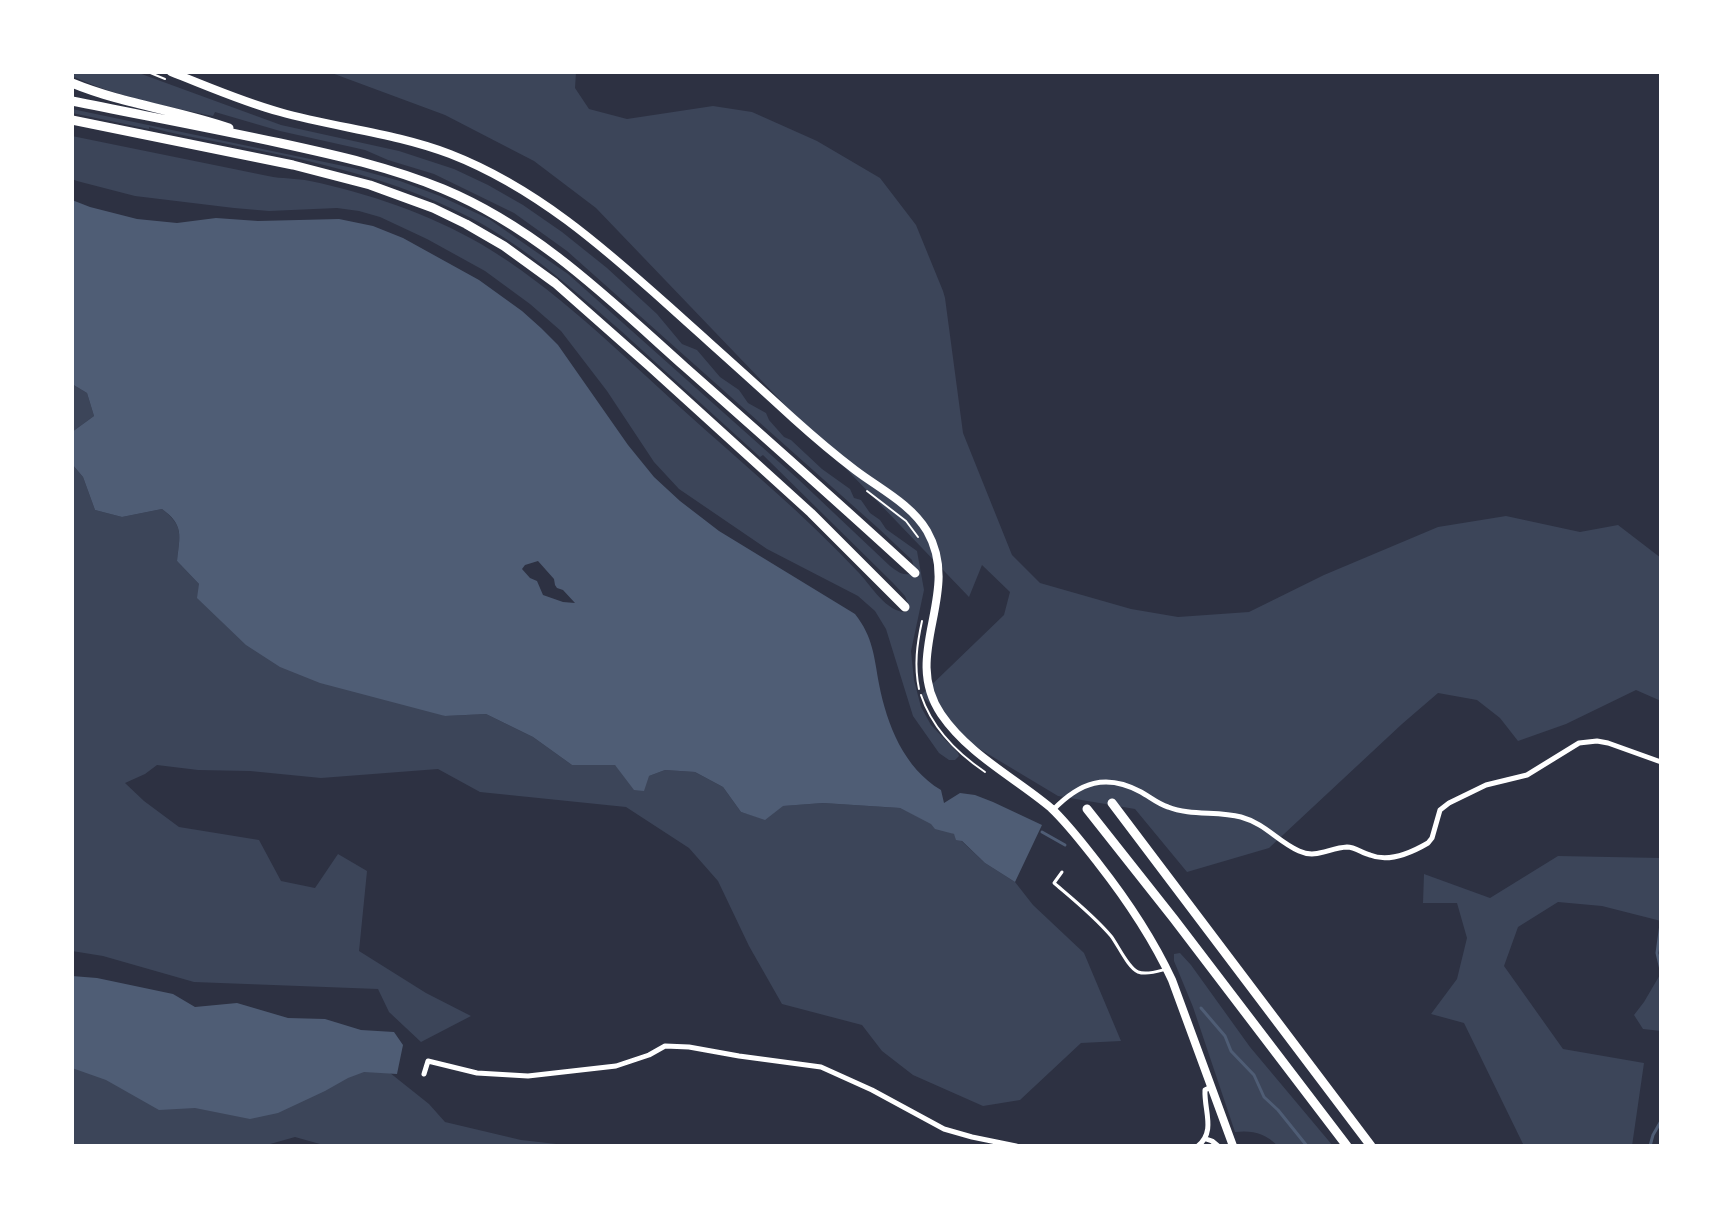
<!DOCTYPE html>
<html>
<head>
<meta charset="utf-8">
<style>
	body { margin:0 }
	#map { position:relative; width:1733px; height:1218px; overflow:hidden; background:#2d3142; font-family:Commissioner,sans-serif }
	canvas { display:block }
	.frame { position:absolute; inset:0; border:74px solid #fff; pointer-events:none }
</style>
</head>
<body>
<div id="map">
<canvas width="1733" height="1218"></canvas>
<div class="frame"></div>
</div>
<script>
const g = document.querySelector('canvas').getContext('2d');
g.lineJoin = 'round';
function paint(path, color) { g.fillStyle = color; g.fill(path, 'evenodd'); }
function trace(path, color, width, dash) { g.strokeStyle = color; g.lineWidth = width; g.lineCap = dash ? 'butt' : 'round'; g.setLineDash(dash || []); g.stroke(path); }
const green = new Path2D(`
	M 72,72 L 136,72 L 281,125 L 399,151 L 454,169 L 488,185 L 523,205 L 562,232 L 607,268 L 657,314 L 682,344 L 697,350 L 720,377 L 739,390 L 748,403 L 766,413 L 769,420 L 784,437 L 791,440 L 822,469 L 850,489 L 854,498 L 861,500 L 870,513 L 880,520 L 886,529 L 917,551 L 924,590 L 911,651 L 914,680 L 921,707 L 931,725 L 958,753 L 959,756 L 955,760 L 949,760 L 939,753 L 913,716 L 886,629 L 875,611 L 858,596 L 767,549 L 679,489 L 654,462 L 607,391 L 561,331 L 530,304 L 485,271 L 427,239 L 380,217 L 359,211 L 337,208 L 269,211 L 234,208 L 135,196 L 77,181 L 72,179 L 72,136 C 137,149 203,163 268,176 C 282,179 296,178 310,181 C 368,193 429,214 481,244 C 555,288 618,351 682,409 C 742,463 805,515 860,574 C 871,586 887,612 905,612 L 909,606 L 905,596 L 893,583 L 763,455 L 760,457 C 714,415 667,373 621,331 C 574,290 526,247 471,218 C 377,169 269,153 168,132 L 149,127 L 149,129 L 72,113 L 72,109 L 353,168 L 400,181 L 440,196 L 489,219 L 568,274 L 798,479 L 890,566 C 897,571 903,577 912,573 L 914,568 L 912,560 L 878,528 L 567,251 L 514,213 L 434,174 L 388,160 L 365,150 L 280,131 L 215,112 L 213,116 C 165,106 117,97 72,76 Z
	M 329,72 L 576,72 L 575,88 L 589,109 L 627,119 L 713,106 L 752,112 L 817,141 L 880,178 L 916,225 L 943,291 L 945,298 L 963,433 L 1012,555 L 1040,583 L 1131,609 L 1178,617 L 1249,612 L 1324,575 L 1438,527 L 1506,516 L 1580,532 L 1618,525 L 1661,558 L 1661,701 L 1636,690 L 1566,724 L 1518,741 L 1500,718 L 1477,700 L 1438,693 L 1402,724 L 1269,848 L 1187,872 L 1135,809 L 1058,796 L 973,745 L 921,695 L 1004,615 L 1010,592 L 982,565 L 969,597 L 596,208 L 534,161 L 445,115 Z
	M 72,384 L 87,393 L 94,416 L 72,432 Z
	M 72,464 L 83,477 L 95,510 L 122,517 L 162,509 C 184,526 180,535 177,561 L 199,584 L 445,716 L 486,714 L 533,737 L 572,765 L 615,765 L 649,776 L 665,770 L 695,772 L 723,787 L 741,812 L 765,819 L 782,806 L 823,803 L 900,808 L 954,834 L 985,863 L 1015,882 L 1033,905 L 1084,953 L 1121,1041 L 1081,1043 L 1020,1100 L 983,1106 L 913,1075 L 882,1051 L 862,1025 L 782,1004 L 749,946 L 718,881 L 689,848 L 626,807 L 480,792 L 438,769 L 321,778 L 250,771 L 198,770 L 157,765 L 145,774 L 125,783 L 144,801 L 179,827 L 259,840 L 281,881 L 315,888 L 338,854 L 367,871 L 359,951 L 426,993 L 471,1016 L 421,1042 L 389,1012 L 378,989 L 194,982 L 103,956 L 72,951 Z
	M 1558,856 L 1661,858 L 1661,921 L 1602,906 L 1558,902 L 1518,927 L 1504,966 L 1563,1049 L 1644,1063 L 1632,1146 L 1524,1146 L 1464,1023 L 1431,1014 L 1457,979 L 1467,938 L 1457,903 L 1423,903 L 1424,874 L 1490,898 Z
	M 1180,953 L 1191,965 L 1250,1047 L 1333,1146 L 1278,1146 C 1265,1133 1252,1130 1235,1132 L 1193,1007 L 1174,961 L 1174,954 Z
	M 1661,973 L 1661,1031 L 1643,1029 L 1634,1015 L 1644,1002 Z
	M 370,1057 L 429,1104 L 445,1122 L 521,1140 L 574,1146 L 327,1146 L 295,1137 L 263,1146 L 72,1146 L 72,1065 Z`);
const water = new Path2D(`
	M 72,200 L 90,207 L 137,219 L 177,223 L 216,218 L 258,221 L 339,219 L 373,226 L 403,238 L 479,280 L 522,311 L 541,328 L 558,345 L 628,445 L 654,477 L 680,501 L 719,531 L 855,614 C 873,637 874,656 879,684 C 887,725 904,768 941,790 L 944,803 L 960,793 L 975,795 L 993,802 L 1042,825 L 1015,882 L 985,863 L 962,841 L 956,840 L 954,834 L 935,829 L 931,824 L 900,808 L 823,803 L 783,806 L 765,820 L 741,812 L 723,787 L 695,772 L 665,770 L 649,776 L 644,791 L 634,790 L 615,765 L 572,765 L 533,737 L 486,714 L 445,716 L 320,683 L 280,667 L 246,645 L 197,598 L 199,584 L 177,561 C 180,535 184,525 162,509 L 122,517 L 95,510 L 83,477 L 72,464 L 72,432 L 94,416 L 87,393 L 72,384 ZM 538,561 L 554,579 L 555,585 L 557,588 L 563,590 L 575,603 L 563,602 L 543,595 L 537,581 L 530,578 L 522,569 L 525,565 Z
	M 72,976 L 97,978 L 173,994 L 195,1007 L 237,1003 L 288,1018 L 325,1019 L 361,1030 L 394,1032 L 403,1045 L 397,1074 L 364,1072 L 348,1078 L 325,1091 L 278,1113 L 250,1119 L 195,1108 L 159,1110 L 106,1080 L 72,1068 Z`);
const stream = new Path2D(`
	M 1042,832 L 1065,845
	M 1661,924 L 1657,953 L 1661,970
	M 1201,1008 L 1225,1036 L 1231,1051 L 1254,1075 L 1264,1097 L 1278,1110 L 1307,1146
	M 1650,1146 L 1653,1135 L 1661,1121`);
const path = new Path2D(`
	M 148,72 L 165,79
	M 867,491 L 906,521 L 918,537
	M 919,689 C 914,665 917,644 922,621
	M 921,695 C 932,728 957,753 985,772`);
const service = new Path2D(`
	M 1062,872 L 1054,883 C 1074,900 1094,916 1111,936 C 1118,945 1128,968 1138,972 C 1146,975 1156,972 1163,970`);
const minor = new Path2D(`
	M 1053,810 C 1080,782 1106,773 1141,792 C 1150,797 1158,804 1168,807 C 1190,816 1217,811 1241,817 C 1266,824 1277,841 1299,851 C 1316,859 1329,848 1347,847 C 1355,847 1362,853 1370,855 C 1389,863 1411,853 1428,843 L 1432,838 L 1440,810 L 1449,803 L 1486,785 L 1527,775 L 1579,743 L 1597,741 L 1608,743 L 1661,762
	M 424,1074 L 428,1061 L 477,1073 L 528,1076 L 616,1066 L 649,1055 L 665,1046 L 689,1047 L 739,1056 L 821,1067 L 872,1090 L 944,1129 L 972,1137 L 1016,1146
	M 1206,1139 L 1212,1141 L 1218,1146
	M 1198,1146 C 1216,1131 1204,1111 1205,1090 L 1211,1087`);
const primary = new Path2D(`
	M 171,72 C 207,86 243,102 280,112 C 337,128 395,133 450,154 C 535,187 603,247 670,307 C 711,344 753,381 794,419 C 814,437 834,454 855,470 C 880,489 911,504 927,531 C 963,594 900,653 941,714 C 969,755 1014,777 1051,808 C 1069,825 1083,844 1098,863 C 1127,900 1152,937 1172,980 L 1233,1146`);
const motorway = new Path2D(`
	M 72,83 C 123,104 177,110 229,128
	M 72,101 C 141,115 211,128 280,143 C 335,155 390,167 443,189 C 537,228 610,300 685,367 C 762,435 839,503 915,573
	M 72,120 L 293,165 L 370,185 L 433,208 L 466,224 L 504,246 L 555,283 L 649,366 L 811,513 L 905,607
	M 1112,803 L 1371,1146
	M 1087,809 L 1174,919 L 1347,1146`);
paint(green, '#3c4559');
paint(water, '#4f5d75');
trace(stream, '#4f5d75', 3);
trace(path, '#fff', 2);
trace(service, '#fff', 3);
trace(minor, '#fff', 5);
trace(primary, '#fff', 8);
trace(motorway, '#fff', 9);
</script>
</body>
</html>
